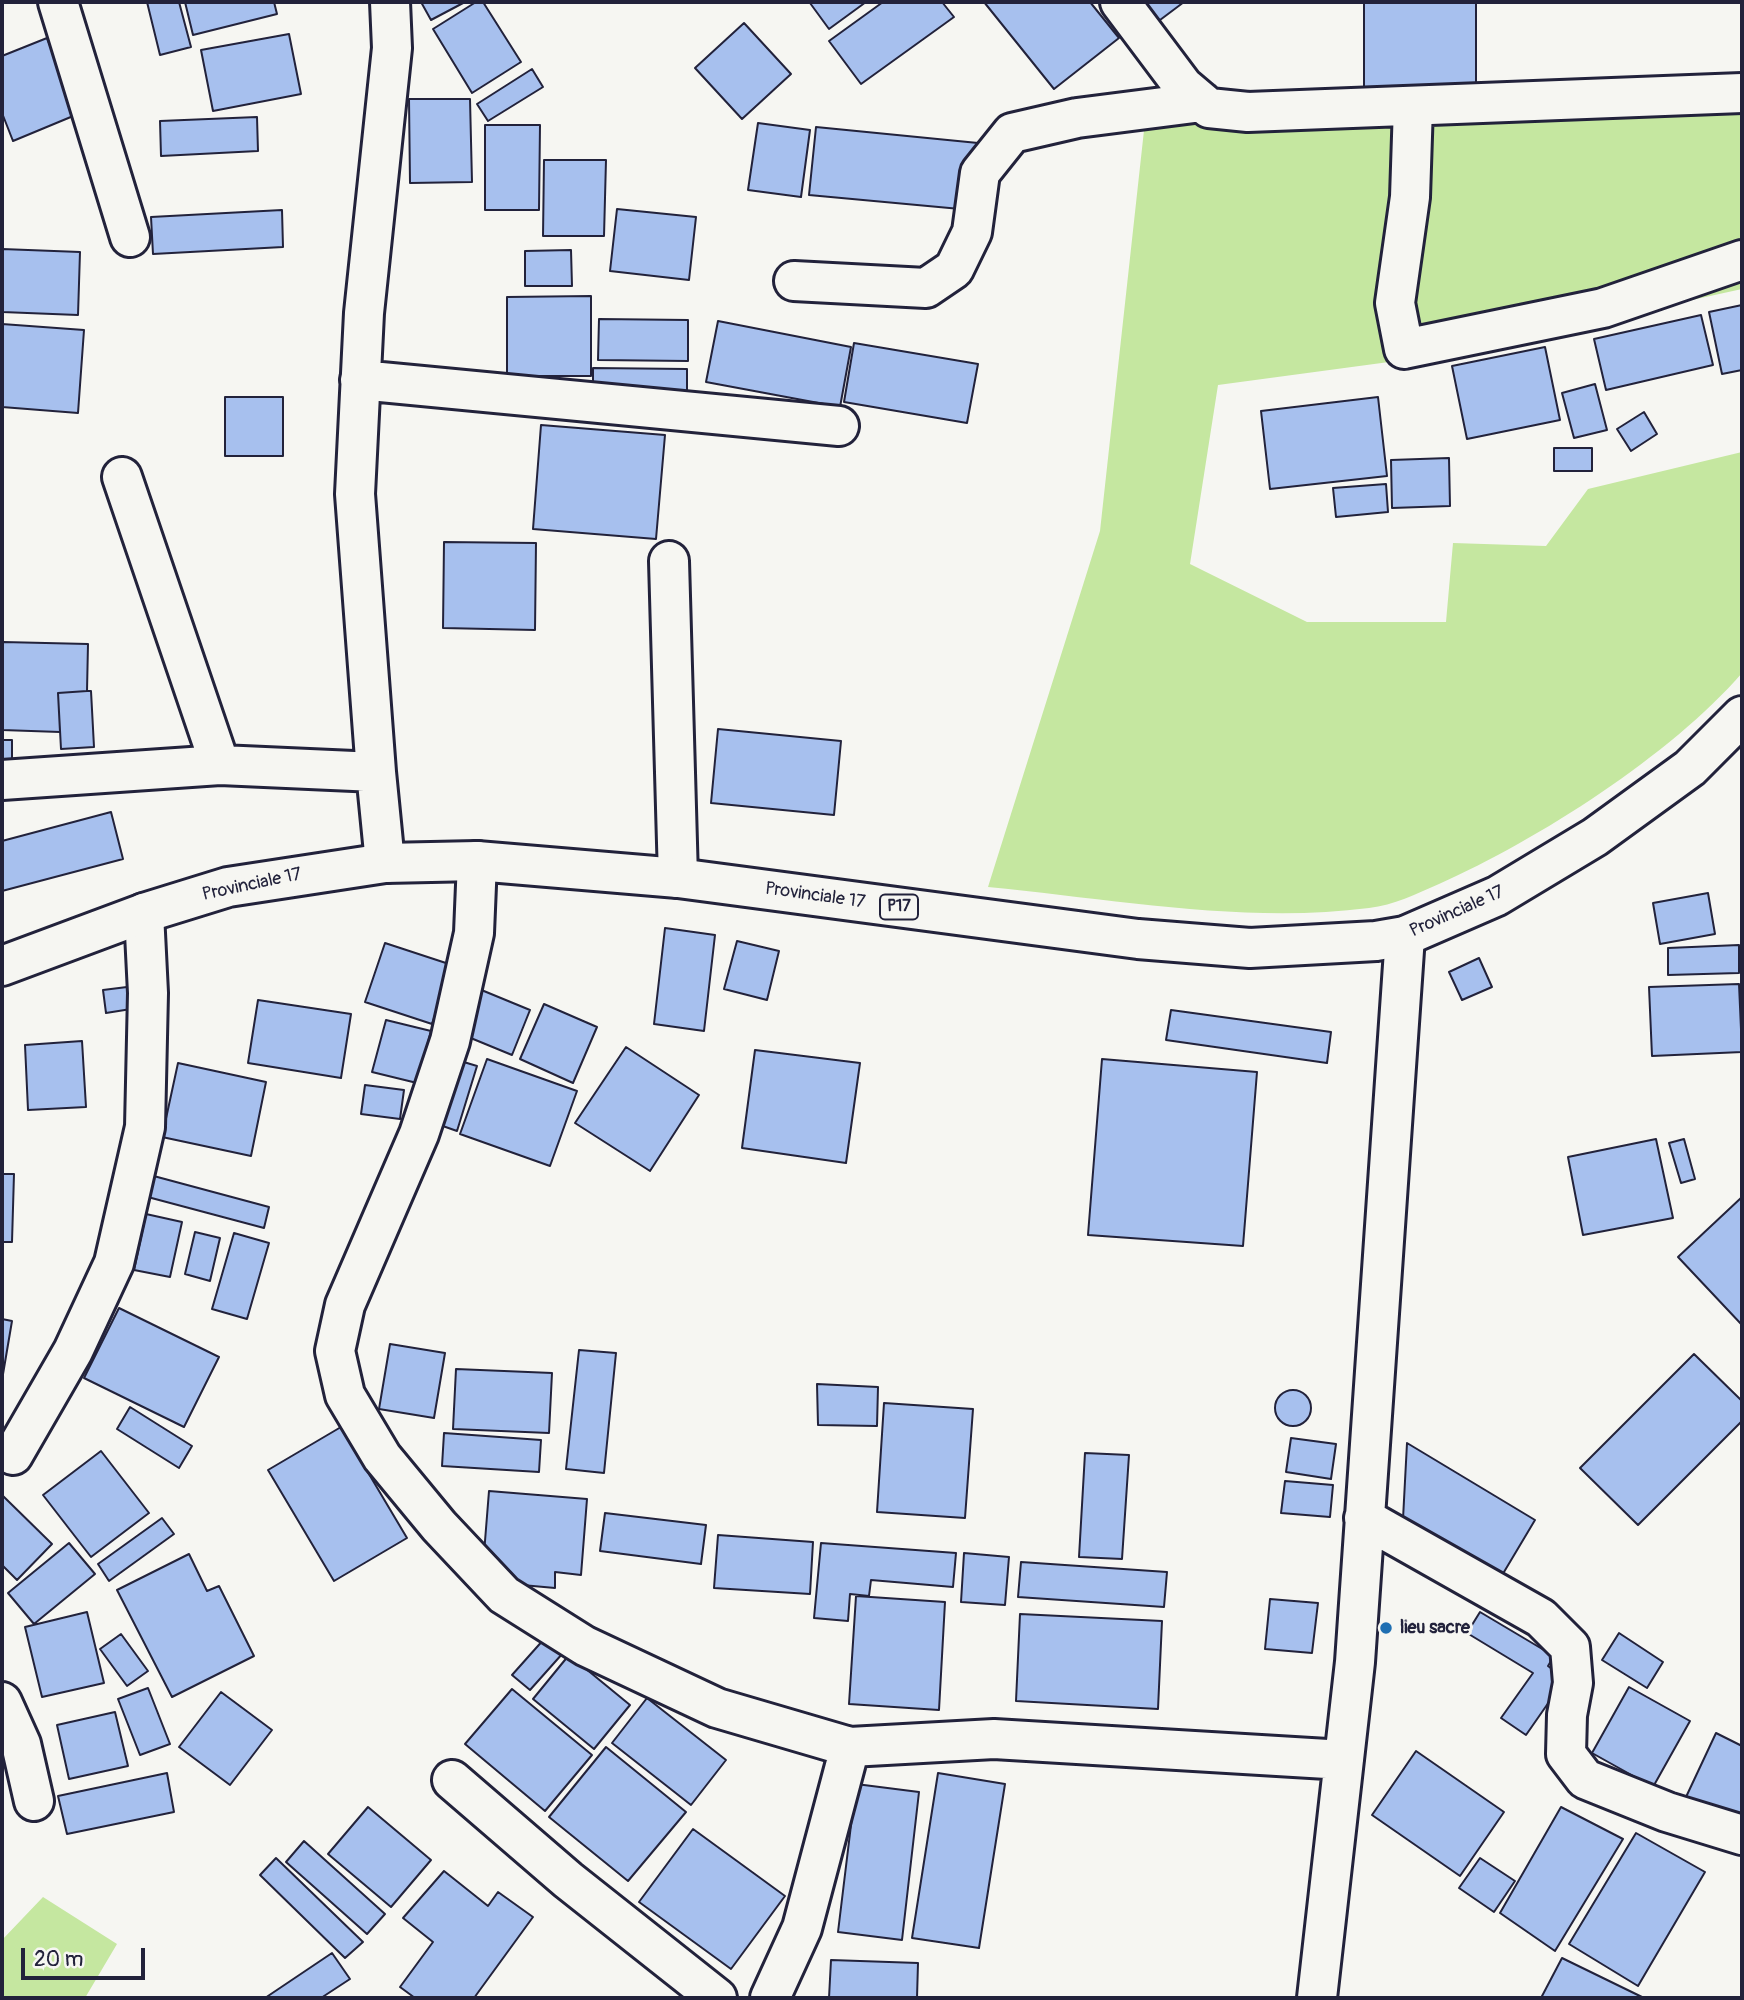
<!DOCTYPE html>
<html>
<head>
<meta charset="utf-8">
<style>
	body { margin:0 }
	#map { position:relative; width:1744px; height:2000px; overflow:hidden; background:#f6f6f2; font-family:Pangolin,sans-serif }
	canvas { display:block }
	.frame { position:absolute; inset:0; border:4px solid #22223b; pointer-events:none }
	.scale { position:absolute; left:21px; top:1948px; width:124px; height:32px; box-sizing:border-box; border:4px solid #22223b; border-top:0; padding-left:9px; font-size:21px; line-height:24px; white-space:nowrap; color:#22223b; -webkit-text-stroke:5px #f6f6f2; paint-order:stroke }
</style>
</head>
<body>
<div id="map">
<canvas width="1744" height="2000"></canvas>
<div class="frame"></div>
<div class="scale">20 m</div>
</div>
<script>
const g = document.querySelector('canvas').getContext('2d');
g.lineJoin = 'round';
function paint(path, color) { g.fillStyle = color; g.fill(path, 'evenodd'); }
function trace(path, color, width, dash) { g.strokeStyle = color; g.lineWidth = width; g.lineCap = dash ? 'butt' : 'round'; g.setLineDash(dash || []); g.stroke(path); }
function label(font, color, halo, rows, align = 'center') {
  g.font = font + ' Pangolin,sans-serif'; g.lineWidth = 6; g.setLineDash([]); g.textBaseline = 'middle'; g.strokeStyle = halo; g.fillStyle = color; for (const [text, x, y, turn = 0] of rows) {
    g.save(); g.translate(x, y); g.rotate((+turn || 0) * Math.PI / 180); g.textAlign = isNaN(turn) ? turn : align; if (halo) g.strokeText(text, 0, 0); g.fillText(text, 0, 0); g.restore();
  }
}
const green = new Path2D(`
	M 1742,76 L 1742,289 L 1441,355 L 1218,385 L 1190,564 L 1307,622 L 1446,622 L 1453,543 L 1546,546 L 1588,489 L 1742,452 L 1742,673 C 1671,755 1538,840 1439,884 C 1416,894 1394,905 1369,908 C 1245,924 1112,899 988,887 L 1100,531 L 1147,103 Z
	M 43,1897 L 117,1944 L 85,1998 L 2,1998 L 2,1940 Z`);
const building = new Path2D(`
	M 147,2 L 179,2 L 191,47 L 160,55 Z
	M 185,2 L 274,2 L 277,14 L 193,35 Z
	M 421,2 L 465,2 L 431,20 Z
	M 476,2 L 483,2 L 521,62 L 472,93 L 433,29 Z
	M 813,2 L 866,2 L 829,29 L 810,3 Z
	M 883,2 L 942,2 L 954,17 L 861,84 L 829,41 Z
	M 984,2 L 1090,2 L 1119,38 L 1054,89 Z
	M 1139,2 L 1184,2 L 1156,23 Z
	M 1364,2 L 1476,2 L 1476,92 L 1364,92 Z
	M 744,23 L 791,74 L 742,119 L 695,68 Z
	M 289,34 L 301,94 L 213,111 L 201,50 Z
	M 47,38 L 78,114 L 13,141 L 2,113 L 2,56 Z
	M 532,69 L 543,87 L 488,121 L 477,104 Z
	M 409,99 L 470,99 L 472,182 L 410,183 Z
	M 257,117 L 258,151 L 161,156 L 160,121 Z
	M 758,123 L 810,130 L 801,197 L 748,190 Z
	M 485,125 L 540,125 L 539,210 L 485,210 Z
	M 816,127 L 978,143 L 971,210 L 809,195 Z
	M 544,160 L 606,160 L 604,236 L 543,236 Z
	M 617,209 L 696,217 L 689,280 L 610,271 Z
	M 282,210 L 283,247 L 153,254 L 151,217 Z
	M 2,249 L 80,252 L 78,315 L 2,312 Z
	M 571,250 L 572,286 L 525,286 L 525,251 Z
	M 591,296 L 591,376 L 507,376 L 507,297 Z
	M 1742,305 L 1742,370 L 1722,374 L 1709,312 Z
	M 1701,315 L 1713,365 L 1606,390 L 1594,339 Z
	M 599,319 L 688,320 L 688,361 L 598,360 Z
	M 718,321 L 851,347 L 840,407 L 706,382 Z
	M 2,324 L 84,330 L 78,413 L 2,407 Z
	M 854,343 L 978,364 L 967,423 L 844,402 Z
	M 1545,347 L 1560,420 L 1467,439 L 1452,366 Z
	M 593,368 L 687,369 L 687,419 L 593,418 Z
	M 1595,384 L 1607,430 L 1574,438 L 1562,393 Z
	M 225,397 L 283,397 L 283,456 L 225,456 Z
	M 1378,397 L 1387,476 L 1270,489 L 1261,411 Z
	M 1644,412 L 1657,434 L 1631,451 L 1617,429 Z
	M 541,425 L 665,435 L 656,539 L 533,529 Z
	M 1554,448 L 1592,448 L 1592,471 L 1554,471 Z
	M 1449,458 L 1450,506 L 1392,508 L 1391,460 Z
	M 1386,484 L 1388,512 L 1336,517 L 1333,488 Z
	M 444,542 L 536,543 L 535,630 L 443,628 Z
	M 3,642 L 88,644 L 87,691 L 58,693 L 60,732 L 2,730 Z
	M 87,691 L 91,691 L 94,747 L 61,749 L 58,693 Z
	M 718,729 L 841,741 L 834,815 L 711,803 Z
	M 2,740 L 12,740 L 12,767 L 2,767 Z
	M 111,812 L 123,859 L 2,891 L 2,841 Z
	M 1708,893 L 1715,934 L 1660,944 L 1653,903 Z
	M 665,928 L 715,935 L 704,1031 L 654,1024 Z
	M 737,941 L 779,951 L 767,1000 L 724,989 Z
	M 385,943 L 452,965 L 432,1024 L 365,1002 Z
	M 1739,945 L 1739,973 L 1668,975 L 1668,948 Z
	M 1479,958 L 1492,987 L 1462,1000 L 1449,972 Z
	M 1739,984 L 1742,1052 L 1652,1056 L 1649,987 Z
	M 127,987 L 131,1009 L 106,1013 L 103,990 Z
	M 479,989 L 530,1010 L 512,1055 L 461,1034 Z
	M 258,1000 L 351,1014 L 341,1078 L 248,1063 Z
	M 544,1004 L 597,1027 L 573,1083 L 520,1059 Z
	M 1171,1010 L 1331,1032 L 1327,1063 L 1166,1040 Z
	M 386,1020 L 431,1031 L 417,1083 L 372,1072 Z
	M 82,1041 L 86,1107 L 28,1110 L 25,1045 Z
	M 626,1047 L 699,1095 L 650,1171 L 575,1123 Z
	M 755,1050 L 860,1063 L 846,1163 L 742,1148 Z
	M 487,1059 L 577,1091 L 550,1166 L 460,1134 Z
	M 1102,1059 L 1257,1072 L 1243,1246 L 1088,1235 Z
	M 457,1060 L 477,1066 L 457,1131 L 437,1124 Z
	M 178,1063 L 266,1082 L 251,1156 L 162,1137 Z
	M 365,1085 L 404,1090 L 400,1119 L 361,1114 Z
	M 2,1099 L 3,1157 L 2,1157 Z
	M 1656,1139 L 1673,1218 L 1583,1235 L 1568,1157 Z
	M 1684,1139 L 1695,1179 L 1681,1183 L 1669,1143 Z
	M 2,1174 L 14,1174 L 12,1242 L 2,1242 Z
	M 150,1175 L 269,1207 L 264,1228 L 144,1196 Z
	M 1742,1197 L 1742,1325 L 1678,1257 Z
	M 146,1214 L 182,1222 L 170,1277 L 134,1270 Z
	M 195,1232 L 220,1238 L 210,1281 L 185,1274 Z
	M 234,1233 L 269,1243 L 247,1319 L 212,1309 Z
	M 119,1308 L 219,1357 L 184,1427 L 84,1378 Z
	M 2,1319 L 12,1321 L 2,1380 Z
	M 390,1344 L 445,1353 L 434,1418 L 379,1409 Z
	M 579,1350 L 616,1353 L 604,1473 L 566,1469 Z
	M 1694,1354 L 1742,1401 L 1742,1421 L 1638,1525 L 1580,1468 Z
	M 456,1369 L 552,1373 L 549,1433 L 453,1429 Z
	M 817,1384 L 878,1387 L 877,1426 L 818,1425 Z
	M1275 1408a18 18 0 1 1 36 0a18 18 0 1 1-36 0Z
	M 884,1403 L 973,1409 L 965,1518 L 877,1512 Z
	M 130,1407 L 192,1446 L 179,1468 L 117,1429 Z
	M 341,1427 L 407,1538 L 334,1581 L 268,1470 Z
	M 444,1433 L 541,1440 L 539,1472 L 442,1466 Z
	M 1291,1438 L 1336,1444 L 1331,1479 L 1286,1472 Z
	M 1407,1443 L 1535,1520 L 1501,1577 L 1403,1519 Z
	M 101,1451 L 149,1513 L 91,1557 L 43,1495 Z
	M 1085,1453 L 1129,1455 L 1122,1559 L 1079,1557 Z
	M 1285,1481 L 1333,1485 L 1330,1517 L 1281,1513 Z
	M 489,1491 L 587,1499 L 581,1575 L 555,1572 L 555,1588 L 500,1583 L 483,1566 Z
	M 2,1495 L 52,1544 L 17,1580 L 2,1565 Z
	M 605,1513 L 706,1525 L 701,1564 L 600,1551 Z
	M 162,1518 L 174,1534 L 109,1581 L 98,1564 Z
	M 718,1535 L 813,1542 L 810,1594 L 714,1588 Z
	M 69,1543 L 95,1574 L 34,1624 L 8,1593 Z
	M 821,1543 L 956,1553 L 953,1587 L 871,1580 L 869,1596 L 850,1594 L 848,1621 L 814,1618 Z
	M 964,1553 L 1009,1557 L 1005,1605 L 961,1602 Z
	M 189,1554 L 207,1591 L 219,1586 L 254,1656 L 172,1697 L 117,1590 Z
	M 1021,1562 L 1167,1572 L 1164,1607 L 1018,1597 Z
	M 856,1596 L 945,1602 L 939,1710 L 849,1704 Z
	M 1270,1599 L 1318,1603 L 1312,1653 L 1265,1649 Z
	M 87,1612 L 104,1683 L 42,1697 L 25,1627 Z
	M 1480,1612 L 1554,1656 L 1548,1666 L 1565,1679 L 1526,1735 L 1501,1718 L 1533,1673 L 1467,1633 Z
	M 1020,1614 L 1162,1621 L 1158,1709 L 1016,1701 Z
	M 1619,1633 L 1663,1662 L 1647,1688 L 1602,1660 Z
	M 121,1634 L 148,1671 L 127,1686 L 100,1649 Z
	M 545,1638 L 563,1653 L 530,1690 L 512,1675 Z
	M 569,1655 L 630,1705 L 594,1749 L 533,1699 Z
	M 1629,1687 L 1690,1721 L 1653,1787 L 1592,1753 Z
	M 148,1688 L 170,1744 L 140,1755 L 118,1699 Z
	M 512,1689 L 592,1755 L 545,1811 L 465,1744 Z
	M 221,1692 L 272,1730 L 230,1785 L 179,1747 Z
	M 647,1698 L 726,1760 L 691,1805 L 612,1743 Z
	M 115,1712 L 128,1766 L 69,1779 L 57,1725 Z
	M 1716,1733 L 1742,1746 L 1742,1823 L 1686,1797 Z
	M 606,1747 L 686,1812 L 628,1881 L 549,1817 Z
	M 1416,1751 L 1504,1812 L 1460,1876 L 1372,1815 Z
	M 167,1773 L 174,1812 L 67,1834 L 58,1796 Z
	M 938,1773 L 1005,1784 L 979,1948 L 912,1938 Z
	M 856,1784 L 919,1792 L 902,1940 L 838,1932 Z
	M 368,1807 L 431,1860 L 391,1907 L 328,1854 Z
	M 1561,1807 L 1623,1839 L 1555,1951 L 1500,1913 Z
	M 693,1829 L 785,1896 L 731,1969 L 639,1902 Z
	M 1636,1833 L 1705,1872 L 1638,1986 L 1569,1944 Z
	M 304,1841 L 385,1914 L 367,1934 L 286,1862 Z
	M 276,1858 L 363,1942 L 345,1958 L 260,1875 Z
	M 1480,1858 L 1515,1881 L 1494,1912 L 1459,1888 Z
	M 444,1871 L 488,1906 L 498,1892 L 533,1917 L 474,1998 L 415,1998 L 400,1987 L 433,1942 L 403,1918 Z
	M 332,1953 L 350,1979 L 321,1998 L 265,1998 Z
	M 1562,1958 L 1642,1997 L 1541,1998 Z
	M 831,1960 L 918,1963 L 917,1998 L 829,1998 Z`);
const minor = new Path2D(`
	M 58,2 L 130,237
	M 1120,2 L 1183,86 L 1209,108 L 1248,112 L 1742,93
	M 1413,106 L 1410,197 L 1395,303 L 1404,349 L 1603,308 L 1742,260
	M 794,281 L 926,288 L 954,269 L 972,232 L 980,173 L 1012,133 L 1077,118 L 1202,102
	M 360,380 L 839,426
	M 122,477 L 220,765
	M 669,561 L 678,878
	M 376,772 L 355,494 L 364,313 L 392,48 L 390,2
	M 2,780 L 220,765 L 376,772 L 385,863
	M 477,861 L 474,933 L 450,1041 L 419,1134 L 345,1305 L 335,1351 L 345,1395 L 382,1457 L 439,1526 L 504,1595 L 585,1646 L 717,1708 L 850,1747 L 994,1739 L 1344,1760
	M 13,1455 L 73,1351 L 114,1263 L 145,1127 L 148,993 L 144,913
	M 1364,1518 L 1541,1618 L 1570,1647 L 1573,1683 L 1567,1715 L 1566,1754 L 1585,1779 L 1667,1812 L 1742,1835
	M 2,1702 L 21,1744 L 34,1801
	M 452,1780 L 568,1880 L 717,1998
	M 770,1998 L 802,1928 L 850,1747
	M 1317,1998 L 1355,1662 L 1405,936`);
const major = new Path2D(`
	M 2,966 L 144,913 L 228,887 L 385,863 L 477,861 L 678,878 L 1138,939 L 1250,948 L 1376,941 L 1405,936 L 1497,896 L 1595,837 L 1690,768 L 1742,716`);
const markers = [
	[1386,1628,7,"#1f6fb2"]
];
const shields = [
	[899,907,38]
];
const shieldNames = [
	["P17",899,907]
];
const streetNames = [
	["Provinciale 17",252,885,-12],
	["Provinciale 17",815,896,8],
	["Provinciale 17",1457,912,-24]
];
const poiNames = [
	["lieu sacre",1400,1628]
];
paint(green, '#c5e7a0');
paint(building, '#a7c0ee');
trace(building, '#22223b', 2);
trace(minor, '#22223b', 44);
trace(major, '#22223b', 44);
trace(minor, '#f6f6f2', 38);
trace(major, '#f6f6f2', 38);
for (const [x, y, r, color] of markers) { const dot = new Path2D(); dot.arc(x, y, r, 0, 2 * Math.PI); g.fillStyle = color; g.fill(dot); trace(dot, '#f6f6f2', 2.5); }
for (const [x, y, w] of shields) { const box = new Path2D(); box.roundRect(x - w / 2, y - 12.5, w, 25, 5); g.fillStyle = '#f6f6f2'; g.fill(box); trace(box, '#22223b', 2); }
label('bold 16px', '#22223b', null, shieldNames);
label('18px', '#22223b', '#f6f6f2', streetNames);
label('bold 18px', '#22223b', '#f6f6f2', poiNames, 'left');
</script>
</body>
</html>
